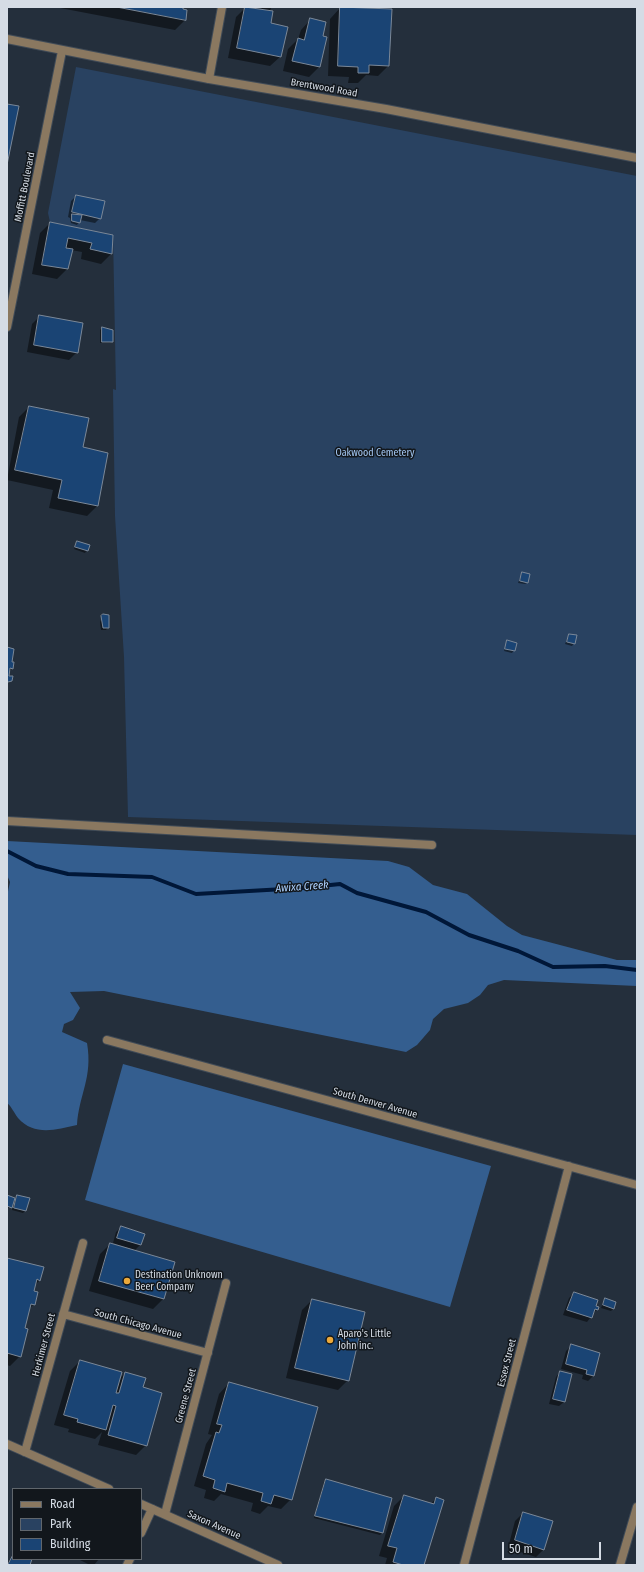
<!DOCTYPE html>
<html>
<head>
<meta charset="utf-8">
<style>
	body { margin:0 }
	#map { position:relative; width:644px; height:1572px; overflow:hidden; background:#242f3c; font-family:"Fira Sans Condensed",sans-serif }
	canvas { display:block }
	.frame { position:absolute; inset:0; border:8px solid #d5dce5; pointer-events:none }
	.legend { position:absolute; left:12px; top:1488px; width:130px; height:72px; box-sizing:border-box; background:#12171c; border:1px solid #60666c; margin:0; padding:5px 7px; list-style:none; font-size:12px; color:#d5dce5 }
	.legend li { display:flex; align-items:center; gap:8px; height:20px }
	.legend b { width:20px; border:1px solid #60666c }
	.scale { position:absolute; left:502px; top:1542px; width:99px; height:18px; box-sizing:border-box; border:2px solid #d5dce5; border-top:0; padding-left:5px; font-size:12px; line-height:14px; white-space:nowrap; color:#d5dce5; -webkit-text-stroke:3px #12171c; paint-order:stroke }
</style>
</head>
<body>
<div id="map">
<canvas width="644" height="1572"></canvas>
<div class="frame"></div>
<ul class="legend">
<li><b style="height:5px;background:#8a7860"></b>Road</li>
<li><b style="height:11px;background:#294261"></b>Park</li>
<li><b style="height:11px;background:#1a4474"></b>Building</li>
</ul>
<div class="scale">50 m</div>
</div>
<script>
const g = document.querySelector('canvas').getContext('2d');
g.lineJoin = 'round';
function paint(path, color) { g.fillStyle = color; g.fill(path, 'evenodd'); }
function trace(path, color, width, dash) { g.strokeStyle = color; g.lineWidth = width; g.lineCap = dash ? 'butt' : 'round'; g.setLineDash(dash || []); g.stroke(path); }
function label(font, color, halo, rows, align = 'center') {
  g.font = font + ' "Fira Sans Condensed",sans-serif'; g.lineWidth = 3; g.setLineDash([]); g.textBaseline = 'middle'; g.strokeStyle = halo; g.fillStyle = color; for (const [text, x, y, turn = 0] of rows) {
    g.save(); g.translate(x, y); g.rotate((+turn || 0) * Math.PI / 180); g.textAlign = isNaN(turn) ? turn : align; if (halo) g.strokeText(text, 0, 0); g.fillText(text, 0, 0); g.restore();
  }
}
const green = new Path2D(`
	M 76,67 L 637,176 L 637,835 L 128,817 L 124,657 L 115,516 L 113,389 L 116,390 L 113,235 L 50,222 L 48,213 Z`);
const forest = new Path2D(`
	M 7,841 L 388,861 L 409,867 L 433,885 L 467,894 L 507,926 L 522,935 L 617,960 L 637,960 L 637,986 L 504,980 L 488,985 L 480,995 L 468,1003 L 444,1009 L 433,1019 L 430,1030 L 417,1045 L 406,1052 L 104,991 L 70,992 L 80,1008 L 73,1020 L 64,1024 L 62,1032 L 87,1043 C 93,1078 79,1094 77,1125 C 55,1130 34,1136 18,1118 C 14,1113 12,1107 7,1103 L 7,896 L 10,882 L 7,875 Z
	M 123,1064 L 491,1166 L 450,1307 L 85,1200 Z`);
const shadow = new Path2D(`
	M 55,7 L 182,7 L 182,10 L 186,11 L 185,20 L 175,30 Z
	M 246,7 L 265,11 L 259,7 L 272,7 L 269,12 L 270,24 L 281,56 L 270,66 L 228,58 L 236,17 Z
	M 340,8 L 388,66 L 378,76 L 366,75 L 358,83 L 348,83 L 349,77 L 328,76 L 330,19 Z
	M 311,19 L 319,67 L 309,77 L 283,71 L 288,49 L 298,39 L 301,30 Z
	M 76,196 L 100,218 L 95,223 L 80,220 L 77,225 L 71,223 L 70,218 L 68,217 L 71,201 Z
	M 50,223 L 112,236 L 111,254 L 101,264 L 81,259 L 82,252 L 71,250 L 67,269 L 57,279 L 32,274 L 40,233 Z
	M 40,316 L 77,352 L 69,360 L 27,352 L 32,324 Z
	M 102,328 L 112,341 L 110,343 L 100,343 L 100,330 Z
	M 29,407 L 82,448 L 97,506 L 87,516 L 49,508 L 53,490 L 7,480 L 19,417 Z
	M 78,542 L 89,546 L 85,553 L 74,549 Z
	M 522,573 L 528,582 L 525,584 L 518,583 Z
	M 103,615 L 108,627 L 106,630 L 101,630 L 100,622 Z
	M 569,635 L 574,643 L 572,646 L 565,644 Z
	M 507,642 L 514,650 L 512,653 L 504,651 Z
	M 7,649 L 13,650 L 11,663 L 12,668 L 9,672 L 8,676 L 11,677 L 7,684 Z
	M 7,1196 L 15,1199 L 18,1196 L 25,1211 L 23,1213 L 12,1210 L 14,1204 L 7,1209 Z
	M 121,1227 L 143,1234 L 140,1245 L 134,1251 L 174,1263 L 163,1299 L 153,1309 L 89,1291 L 100,1254 L 110,1244 L 131,1250 L 131,1249 L 113,1243 L 116,1232 Z
	M 7,1259 L 40,1280 L 35,1285 L 33,1292 L 34,1304 L 28,1310 L 20,1356 L 10,1366 L 7,1365 Z
	M 574,1293 L 597,1309 L 587,1322 L 563,1315 L 569,1298 Z
	M 605,1299 L 613,1309 L 611,1311 L 601,1308 Z
	M 312,1300 L 348,1380 L 338,1390 L 286,1378 L 302,1310 Z
	M 571,1346 L 599,1353 L 593,1376 L 588,1381 L 582,1379 L 583,1375 L 561,1369 L 566,1351 Z
	M 80,1361 L 119,1379 L 125,1373 L 142,1388 L 146,1445 L 136,1455 L 98,1445 L 102,1432 L 95,1439 L 68,1432 L 69,1429 L 54,1425 L 70,1371 Z
	M 560,1372 L 564,1402 L 559,1406 L 549,1404 L 556,1377 Z
	M 229,1383 L 291,1499 L 281,1509 L 268,1506 L 260,1514 L 251,1511 L 253,1503 L 221,1494 L 214,1501 L 204,1498 L 206,1490 L 194,1486 L 206,1444 L 212,1435 L 208,1434 L 219,1394 Z
	M 326,1480 L 391,1498 L 382,1533 L 380,1535 L 314,1518 L 324,1482 Z
	M 404,1496 L 431,1504 L 436,1498 L 423,1565 L 385,1565 L 387,1558 L 379,1556 L 394,1506 Z
	M 523,1513 L 552,1522 L 543,1550 L 536,1557 L 508,1548 L 515,1521 Z
	M 13,1556 L 13,1559 L 31,1559 L 28,1565 L 7,1565 Z
	M 81,1559 L 99,1559 L 94,1565 L 90,1565 L 80,1560 Z`);
const stream = new Path2D(`
	M 7,851 L 36,866 L 68,874 L 152,877 L 196,894 L 302,888 L 340,884 L 357,893 L 426,912 L 469,935 L 518,951 L 553,967 L 605,966 L 637,970`);
const building = new Path2D(`
	M 117,7 L 183,7 L 183,9 L 187,10 L 186,20 Z
	M 245,7 L 273,11 L 271,23 L 288,27 L 281,57 L 237,48 Z
	M 340,7 L 392,9 L 389,66 L 369,65 L 369,73 L 358,73 L 358,67 L 338,66 Z
	M 310,18 L 326,22 L 323,36 L 327,37 L 320,67 L 292,61 L 298,38 L 304,40 Z
	M 7,104 L 19,106 L 7,165 Z
	M 76,195 L 105,201 L 101,219 L 72,212 Z
	M 72,214 L 82,215 L 80,223 L 72,221 Z
	M 50,222 L 113,235 L 112,254 L 90,249 L 92,243 L 68,238 L 66,248 L 73,249 L 68,269 L 42,265 Z
	M 39,315 L 83,323 L 78,353 L 34,345 Z
	M 102,327 L 113,330 L 113,342 L 102,342 Z
	M 29,406 L 89,418 L 83,447 L 108,453 L 98,506 L 58,498 L 62,480 L 15,470 Z
	M 77,541 L 90,545 L 88,551 L 75,547 Z
	M 522,572 L 530,574 L 528,583 L 520,581 Z
	M 103,614 L 109,615 L 109,628 L 103,628 L 101,616 Z
	M 569,634 L 577,635 L 575,644 L 567,642 Z
	M 507,640 L 517,643 L 515,651 L 505,649 Z
	M 7,647 L 14,649 L 12,662 L 14,662 L 13,669 L 10,668 L 9,676 L 13,676 L 12,681 L 8,682 Z
	M 7,1195 L 15,1198 L 12,1208 L 7,1206 Z
	M 17,1195 L 30,1198 L 26,1211 L 14,1208 Z
	M 121,1226 L 145,1234 L 141,1245 L 117,1238 Z
	M 110,1243 L 175,1262 L 164,1299 L 99,1281 Z
	M 7,1258 L 44,1267 L 40,1281 L 37,1279 L 34,1291 L 38,1292 L 35,1305 L 31,1304 L 25,1328 L 28,1329 L 21,1357 L 7,1353 Z
	M 574,1292 L 598,1300 L 596,1306 L 599,1307 L 598,1310 L 595,1309 L 592,1318 L 567,1310 Z
	M 605,1298 L 616,1302 L 614,1309 L 603,1305 Z
	M 312,1299 L 365,1312 L 349,1381 L 295,1368 Z
	M 571,1344 L 600,1353 L 594,1376 L 586,1374 L 587,1370 L 566,1364 Z
	M 80,1360 L 122,1372 L 116,1393 L 119,1393 L 125,1372 L 146,1378 L 143,1387 L 162,1393 L 147,1446 L 108,1435 L 116,1406 L 113,1405 L 106,1430 L 77,1422 L 78,1419 L 64,1415 Z
	M 560,1371 L 572,1374 L 565,1402 L 553,1399 Z
	M 229,1382 L 318,1407 L 292,1500 L 274,1495 L 271,1504 L 261,1501 L 263,1493 L 227,1483 L 225,1492 L 213,1488 L 215,1480 L 203,1476 L 216,1432 L 219,1433 L 222,1425 L 217,1424 Z
	M 326,1479 L 392,1498 L 383,1533 L 315,1516 Z
	M 404,1495 L 434,1504 L 436,1497 L 444,1500 L 424,1565 L 403,1565 L 393,1562 L 397,1548 L 388,1546 Z
	M 523,1512 L 553,1521 L 544,1550 L 515,1540 Z
	M 13,1555 L 13,1559 L 32,1559 L 30,1565 L 8,1565 Z`);
const minor = new Path2D(`
	M 209,79 L 222,7
	M 7,327 L 62,51
	M 7,821 L 432,845
	M 107,1040 L 637,1185
	M 63,1314 L 208,1353
	M 25,1452 L 83,1243
	M 165,1514 L 226,1283
	M 141,1533 L 152,1509
	M 127,1565 L 130,1559
	M 464,1565 L 569,1166
	M 620,1565 L 637,1507`);
const tertiary = new Path2D(`
	M 7,39 L 209,79 L 386,109 L 637,158
	M 7,1444 L 109,1489
	M 141,1504 L 278,1565`);
const markers = [
	[127,1281,4,"#eca93a"],
	[330,1340,4,"#eca93a"]
];
const streetNames = [
	["Brentwood Road",324,88,10],
	["Moffitt Boulevard",25,187,-79],
	["South Denver Avenue",375,1103,16],
	["South Chicago Avenue",138,1324,15],
	["Herkimer Street",44,1345,-75],
	["Essex Street",507,1363,-76],
	["Greene Street",186,1396,-75],
	["Saxon Avenue",214,1525,24]
];
const parkNames = [
	["Oakwood Cemetery",375,453]
];
const poiNames = [
	["Destination Unknown",135,1275],
	["Beer Company",135,1287],
	["Aparo's Little",338,1334],
	["John inc.",338,1346]
];
const waterNames = [
	["Awixa Creek",302,887,-4]
];
paint(green, '#294261');
paint(forest, '#345e8f');
paint(shadow, '#0007');
trace(stream, '#001738', 4);
paint(building, '#1a4474');
trace(building, '#7b8898', 1);
trace(minor, '#404b57', 10);
trace(tertiary, '#404b57', 10);
trace(minor, '#8a7860', 8);
trace(tertiary, '#8a7860', 8);
for (const [x, y, r, color] of markers) { const dot = new Path2D(); dot.arc(x, y, r, 0, 2 * Math.PI); g.fillStyle = color; g.fill(dot); trace(dot, '#12171c', 1.5); }
label('10px', '#d5dce5', '#12171c', streetNames);
label('10px', '#a4c8f4', '#12171c', parkNames);
label('10px', '#d5dce5', '#12171c', poiNames, 'left');
label('italic 11px', '#aed2ff', '#12171c', waterNames);
</script>
</body>
</html>
